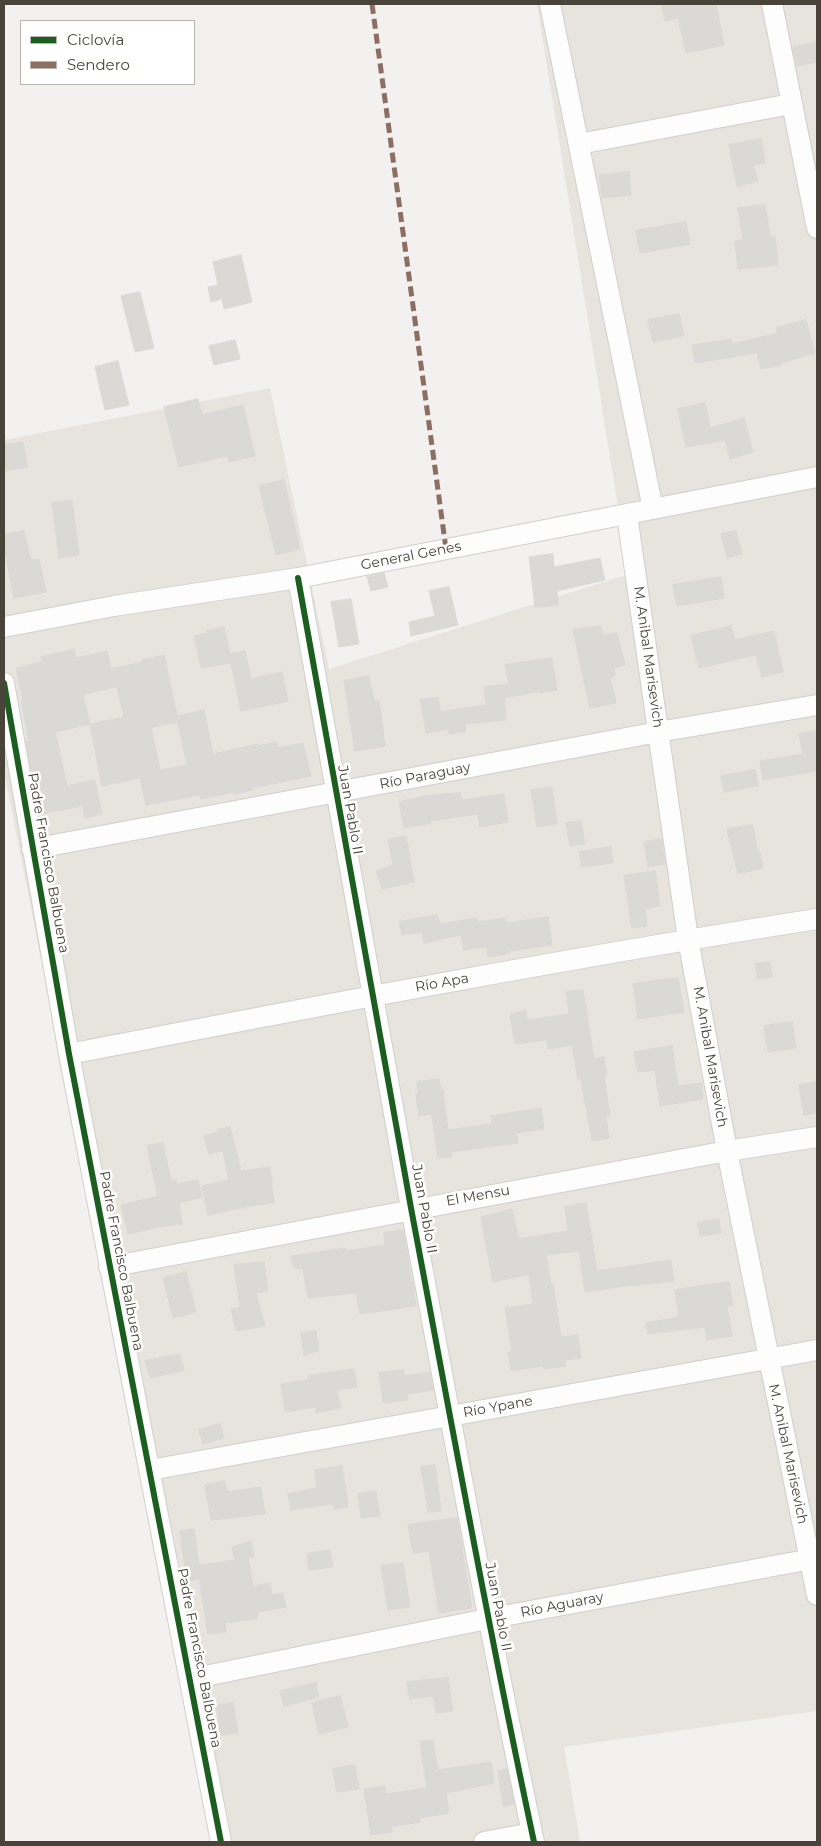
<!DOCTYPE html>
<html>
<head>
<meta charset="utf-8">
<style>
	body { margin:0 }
	#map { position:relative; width:821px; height:1846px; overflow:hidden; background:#f3f1ef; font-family:Montserrat,sans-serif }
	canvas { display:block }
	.frame { position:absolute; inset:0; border:5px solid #4a433a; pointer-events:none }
	.legend { position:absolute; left:20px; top:20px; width:175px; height:65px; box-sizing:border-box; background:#fff; border:1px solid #b7b4b0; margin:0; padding:6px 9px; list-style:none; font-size:15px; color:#4a433a }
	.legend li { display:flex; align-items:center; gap:10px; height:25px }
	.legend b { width:25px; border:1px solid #b7b4b0 }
</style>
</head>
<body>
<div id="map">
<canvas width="821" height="1846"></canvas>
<div class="frame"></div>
<ul class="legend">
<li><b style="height:6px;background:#1b5e20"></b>Ciclovía</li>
<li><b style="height:6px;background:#8d6e63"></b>Sendero</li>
</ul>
</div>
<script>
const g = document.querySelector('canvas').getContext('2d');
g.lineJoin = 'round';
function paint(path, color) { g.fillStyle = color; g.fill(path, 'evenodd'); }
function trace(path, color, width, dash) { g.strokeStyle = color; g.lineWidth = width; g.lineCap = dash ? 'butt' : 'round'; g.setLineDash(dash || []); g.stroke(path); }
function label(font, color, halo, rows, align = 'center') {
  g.font = font + ' Montserrat,sans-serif'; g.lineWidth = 5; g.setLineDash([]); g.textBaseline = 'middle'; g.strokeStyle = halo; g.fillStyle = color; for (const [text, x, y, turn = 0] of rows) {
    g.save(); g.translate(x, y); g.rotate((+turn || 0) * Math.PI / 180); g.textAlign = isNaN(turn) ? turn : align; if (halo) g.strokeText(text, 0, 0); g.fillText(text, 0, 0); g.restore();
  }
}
const residential = new Path2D(`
	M 537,4 L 817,4 L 817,1711 L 564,1747 L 580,1842 L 214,1842 L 4,771 L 4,440 L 270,388 L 329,669 L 629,574 Z`);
const building = new Path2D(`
	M 662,4 L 716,4 L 724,45 L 686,53 L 678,18 L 665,21 Z
	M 817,42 L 817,62 L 797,66 L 793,47 Z
	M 761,139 L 765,163 L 753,165 L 758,181 L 737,187 L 729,145 Z
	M 629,172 L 631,195 L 602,198 L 599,175 Z
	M 765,205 L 770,237 L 775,237 L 778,265 L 738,269 L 735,241 L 743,240 L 738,208 Z
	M 686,222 L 690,244 L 640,253 L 636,231 Z
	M 241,255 L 252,302 L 224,309 L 222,299 L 211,302 L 208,287 L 218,285 L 213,262 Z
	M 140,292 L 154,348 L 135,352 L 121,296 Z
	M 679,314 L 684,336 L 653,342 L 648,320 Z
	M 806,320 L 815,353 L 781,363 L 781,365 L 761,369 L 757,353 L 695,363 L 692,345 L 731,339 L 732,344 L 778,333 L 776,328 Z
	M 235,340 L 240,359 L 214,365 L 209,346 Z
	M 118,361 L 129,405 L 105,410 L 95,367 Z
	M 198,399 L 202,415 L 243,405 L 255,456 L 229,462 L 227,456 L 179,467 L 164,407 Z
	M 705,403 L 710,428 L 744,418 L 753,452 L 730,459 L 725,440 L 686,447 L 678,409 Z
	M 23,442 L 28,467 L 4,471 L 4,445 Z
	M 284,480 L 300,549 L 276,555 L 259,486 Z
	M 72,501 L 79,555 L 59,558 L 52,503 Z
	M 24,531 L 31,560 L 39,559 L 46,592 L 14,598 L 4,546 L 4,535 Z
	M 736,531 L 742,554 L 727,558 L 721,534 Z
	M 553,554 L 554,567 L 600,558 L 605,580 L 557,591 L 558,605 L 535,607 L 529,557 Z
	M 384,573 L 388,587 L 371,591 L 367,577 Z
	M 721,577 L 724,598 L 677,606 L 673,585 Z
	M 449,587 L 458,625 L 411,636 L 409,622 L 435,616 L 429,591 Z
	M 351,599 L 359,644 L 339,647 L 331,602 Z
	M 601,626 L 602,635 L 617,633 L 625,665 L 614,668 L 615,676 L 610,677 L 616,703 L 590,708 L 573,630 Z
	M 731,626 L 735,640 L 774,631 L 783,672 L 762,677 L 756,655 L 699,668 L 691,636 Z
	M 224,627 L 230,654 L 245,651 L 251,679 L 282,672 L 288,701 L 241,711 L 231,663 L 201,668 L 194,636 L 208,633 L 207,631 Z
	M 74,650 L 76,658 L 107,651 L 111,669 L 143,662 L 142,660 L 164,655 L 177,716 L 204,710 L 213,754 L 258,744 L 258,746 L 277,742 L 278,748 L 303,743 L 311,776 L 252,788 L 253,790 L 235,794 L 234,792 L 201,799 L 200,795 L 146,805 L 140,778 L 102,786 L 90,724 L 55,732 L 56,736 L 67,786 L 95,780 L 102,814 L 85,818 L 83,806 L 40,814 L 26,742 L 29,741 L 21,700 L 23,700 L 16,668 L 42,662 L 41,657 ZM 117,687 L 124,717 L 90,724 L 83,695 ZM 178,722 L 187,765 L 160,770 L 151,728 Z
	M 552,658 L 557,690 L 540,693 L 540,691 L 504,698 L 506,720 L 465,724 L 466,731 L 449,734 L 448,729 L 426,733 L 420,699 L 438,697 L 440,712 L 486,705 L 484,687 L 509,684 L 505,665 Z
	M 369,676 L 374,701 L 379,700 L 385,746 L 355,751 L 344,681 Z
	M 817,731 L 817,771 L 763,780 L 760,761 L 803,754 L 799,734 Z
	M 755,770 L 758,786 L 724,792 L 721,776 Z
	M 552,787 L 557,824 L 537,827 L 531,790 Z
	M 460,793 L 462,800 L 504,794 L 508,822 L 480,827 L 478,814 L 430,821 L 431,823 L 404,828 L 399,802 L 425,796 Z
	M 581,821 L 585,844 L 570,846 L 566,823 Z
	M 753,825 L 757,850 L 759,850 L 763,868 L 738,874 L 727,829 Z
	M 406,836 L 414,882 L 382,889 L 376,871 L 393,865 L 388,840 Z
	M 661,839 L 665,864 L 648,867 L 644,842 Z
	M 611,847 L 613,863 L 582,867 L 579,852 Z
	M 655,871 L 660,906 L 645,909 L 647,926 L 632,928 L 624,876 Z
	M 437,915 L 440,924 L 477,918 L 477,922 L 505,918 L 506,923 L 548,917 L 552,945 L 510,951 L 510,953 L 488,957 L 487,947 L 464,950 L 461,935 L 424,943 L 422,932 L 402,935 L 399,922 Z
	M 770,962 L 772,977 L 758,979 L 755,964 Z
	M 678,978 L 684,1012 L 638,1019 L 633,984 Z
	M 583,990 L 594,1059 L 604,1057 L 607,1075 L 604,1076 L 610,1116 L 606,1117 L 609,1138 L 592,1141 L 581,1079 L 578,1080 L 572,1045 L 548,1049 L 547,1040 L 515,1044 L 510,1014 L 526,1011 L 527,1020 L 569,1014 L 566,992 Z
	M 792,1022 L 796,1048 L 768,1052 L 764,1026 Z
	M 672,1046 L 678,1086 L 701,1083 L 703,1099 L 660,1106 L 655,1070 L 638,1072 L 634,1052 Z
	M 439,1079 L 441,1090 L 443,1090 L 448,1130 L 492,1124 L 491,1116 L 541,1108 L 544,1129 L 516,1133 L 518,1143 L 451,1152 L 452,1157 L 438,1158 L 432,1114 L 419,1116 L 416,1094 L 418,1094 L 417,1082 Z
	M 817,1082 L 817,1113 L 804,1115 L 799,1085 Z
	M 230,1127 L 241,1171 L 270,1167 L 274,1203 L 250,1206 L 208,1215 L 202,1186 L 229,1180 L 223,1151 L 209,1154 L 204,1136 L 218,1132 L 218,1130 Z
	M 163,1143 L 171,1181 L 176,1180 L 177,1184 L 198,1180 L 202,1197 L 179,1203 L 182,1224 L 164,1226 L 128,1234 L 121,1205 L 158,1196 L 147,1146 Z
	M 586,1203 L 597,1271 L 671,1260 L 674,1281 L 632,1286 L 632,1285 L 585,1292 L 579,1251 L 546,1255 L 551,1284 L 553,1284 L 561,1337 L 578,1335 L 581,1358 L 565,1360 L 566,1366 L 544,1369 L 543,1366 L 511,1371 L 508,1352 L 512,1351 L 505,1308 L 533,1304 L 529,1274 L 493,1282 L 481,1217 L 512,1209 L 519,1239 L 568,1231 L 565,1207 Z
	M 719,1219 L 721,1233 L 700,1236 L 698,1223 Z
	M 403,1230 L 416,1306 L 360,1314 L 356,1293 L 308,1298 L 303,1269 L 294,1268 L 291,1256 L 345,1248 L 346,1251 L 385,1245 L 384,1233 Z
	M 264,1262 L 268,1291 L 256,1293 L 265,1326 L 236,1331 L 231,1309 L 240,1307 L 234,1265 Z
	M 186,1272 L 196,1312 L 173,1318 L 163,1278 Z
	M 729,1282 L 733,1305 L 727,1306 L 732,1336 L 707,1340 L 705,1327 L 648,1334 L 646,1323 L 679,1317 L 675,1290 Z
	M 316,1331 L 319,1351 L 304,1355 L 301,1333 Z
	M 180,1354 L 184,1370 L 150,1378 L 145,1361 Z
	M 354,1369 L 357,1387 L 337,1390 L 341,1408 L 316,1413 L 315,1407 L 285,1412 L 281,1384 L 308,1380 L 308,1376 Z
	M 404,1370 L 404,1376 L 430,1372 L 433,1390 L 407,1394 L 408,1400 L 383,1403 L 379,1373 Z
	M 220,1424 L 224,1438 L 203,1444 L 199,1430 Z
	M 435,1465 L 441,1511 L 428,1512 L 421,1467 Z
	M 342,1466 L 348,1507 L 334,1509 L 334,1504 L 291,1510 L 288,1494 L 317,1488 L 315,1470 Z
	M 225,1481 L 227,1492 L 261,1487 L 265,1514 L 211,1520 L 205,1485 Z
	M 376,1491 L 380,1516 L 361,1518 L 358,1494 Z
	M 457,1518 L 472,1608 L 439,1613 L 429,1551 L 413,1553 L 408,1525 Z
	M 194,1529 L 199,1565 L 235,1560 L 232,1547 L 251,1541 L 254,1557 L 248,1558 L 253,1586 L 270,1583 L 272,1595 L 283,1593 L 286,1607 L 257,1612 L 258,1618 L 225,1623 L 226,1632 L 208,1634 L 199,1579 L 184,1582 L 181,1568 L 185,1568 L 180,1531 Z
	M 330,1550 L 333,1567 L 309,1570 L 307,1554 Z
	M 403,1563 L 410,1607 L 388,1610 L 381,1566 Z
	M 448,1678 L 453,1711 L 436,1713 L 433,1696 L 410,1699 L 407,1682 Z
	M 316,1683 L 319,1697 L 284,1706 L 280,1691 Z
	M 340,1696 L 348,1727 L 319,1734 L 312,1703 Z
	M 233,1703 L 238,1733 L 221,1735 L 216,1705 Z
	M 433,1740 L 438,1770 L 491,1762 L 494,1783 L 446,1793 L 449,1813 L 419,1818 L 420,1822 L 391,1827 L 392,1832 L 371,1835 L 364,1789 L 385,1786 L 386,1794 L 427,1788 L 420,1742 Z
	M 355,1765 L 359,1789 L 337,1792 L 333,1769 Z
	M 507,1769 L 514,1804 L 503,1806 L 498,1771 Z`);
const minor = new Path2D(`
	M 550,4 L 653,509
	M 772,4 L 817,228
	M 579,144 L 791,104
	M 627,515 L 688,939 L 727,1151 L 817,1595
	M 298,578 C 334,788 372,998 411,1208 C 451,1420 489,1631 534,1842
	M 4,627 L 114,606 L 298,578 L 817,477
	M 4,683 L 69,1054 L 221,1842
	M 32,849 L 658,732 L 817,705
	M 69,1054 C 318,1006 567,958 817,919
	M 109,1267 L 727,1151 L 817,1137
	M 150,1470 L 817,1350
	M 190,1679 L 487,1619 L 817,1558
	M 484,1842 L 532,1833`);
const quiet = new Path2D(`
	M 372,4 L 446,549`);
const cycleway = new Path2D(`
	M 298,578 C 334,788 372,998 411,1208 C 451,1420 489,1631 534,1842
	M 4,683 L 69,1054 L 221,1842`);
const streetNames = [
	["General Genes",411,556,-11],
	["M. Anibal Marisevich",648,657,82],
	["Río Paraguay",425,776,-11],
	["Juan Pablo II",350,810,80],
	["Padre Francisco Balbuena",48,863,80],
	["Río Apa",442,983,-10],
	["M. Anibal Marisevich",710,1057,80],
	["El Mensu",478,1196,-10],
	["Juan Pablo II",424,1209,80],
	["Padre Francisco Balbuena",121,1261,79],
	["Río Ypane",498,1407,-10],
	["M. Anibal Marisevich",788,1454,78],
	["Río Aguaray",562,1605,-11],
	["Juan Pablo II",498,1607,79],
	["Padre Francisco Balbuena",199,1658,79]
];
paint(residential, '#e7e3dd');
paint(building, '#dbd9d6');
trace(building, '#dbd8d5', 1);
trace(minor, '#d1cfcc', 22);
trace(minor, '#fdfdfd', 20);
trace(quiet, '#8d6e63', 5, [10, 5]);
trace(cycleway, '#1b5e20', 6);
label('14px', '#4a433a', '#fff', streetNames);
</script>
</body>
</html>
